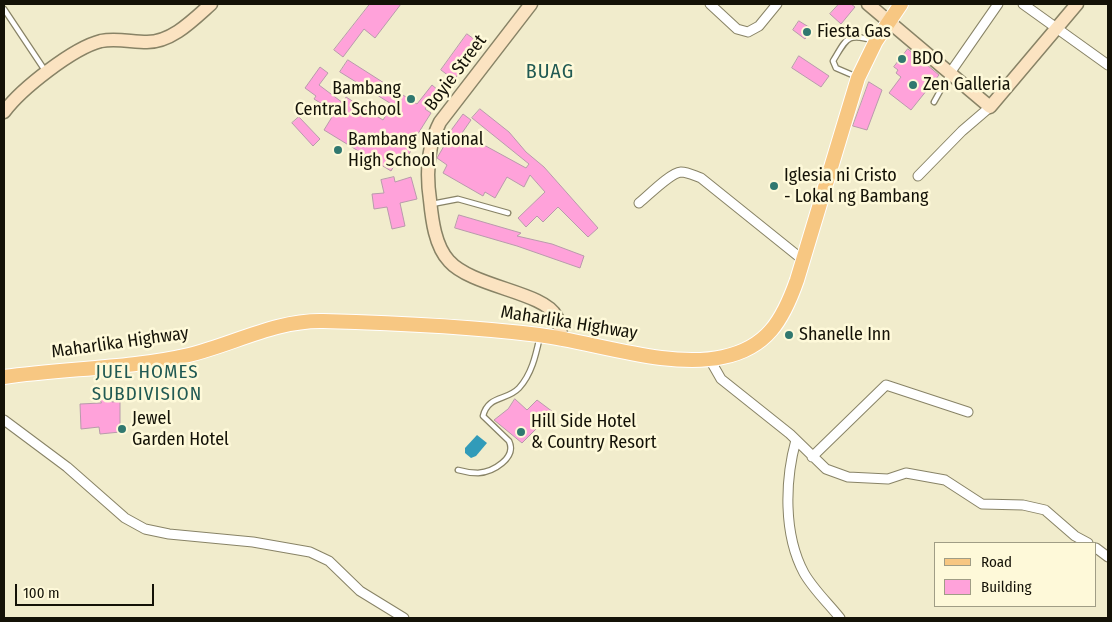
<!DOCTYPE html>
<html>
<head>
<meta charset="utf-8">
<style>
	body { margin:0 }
	#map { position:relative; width:1112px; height:622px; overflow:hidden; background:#f1eccc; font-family:"Fira Sans Condensed",sans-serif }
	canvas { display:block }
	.frame { position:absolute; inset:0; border:5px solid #141207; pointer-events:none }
	.legend { position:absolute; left:934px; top:542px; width:162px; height:65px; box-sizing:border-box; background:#fef9d9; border:1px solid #a09d85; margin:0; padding:6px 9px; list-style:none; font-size:15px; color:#141207 }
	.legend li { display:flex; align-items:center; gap:10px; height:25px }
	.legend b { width:25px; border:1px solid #a09d85 }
	.scale { position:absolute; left:15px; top:584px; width:139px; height:22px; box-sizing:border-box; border:2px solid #141207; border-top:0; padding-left:6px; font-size:15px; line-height:18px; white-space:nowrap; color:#141207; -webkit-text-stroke:4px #fef9d9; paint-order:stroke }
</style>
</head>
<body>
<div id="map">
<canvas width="1112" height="622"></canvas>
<div class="frame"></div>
<ul class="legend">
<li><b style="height:6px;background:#f7c782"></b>Road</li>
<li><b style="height:14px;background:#ffa2da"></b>Building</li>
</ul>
<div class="scale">100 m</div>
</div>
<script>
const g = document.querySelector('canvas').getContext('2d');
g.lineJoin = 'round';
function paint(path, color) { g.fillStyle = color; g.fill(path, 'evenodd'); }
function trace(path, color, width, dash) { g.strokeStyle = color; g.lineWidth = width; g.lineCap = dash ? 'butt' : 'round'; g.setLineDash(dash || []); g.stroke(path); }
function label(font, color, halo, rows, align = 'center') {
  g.font = font + ' "Fira Sans Condensed",sans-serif'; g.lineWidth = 5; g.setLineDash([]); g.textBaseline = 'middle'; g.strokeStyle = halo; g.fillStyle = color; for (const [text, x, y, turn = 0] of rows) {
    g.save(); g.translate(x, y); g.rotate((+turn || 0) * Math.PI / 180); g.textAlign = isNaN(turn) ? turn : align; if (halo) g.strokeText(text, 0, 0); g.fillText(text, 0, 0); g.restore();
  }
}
const water = new Path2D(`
	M 477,435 L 487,443 L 476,456 L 471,458 L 465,453 L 465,448 Z`);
const building = new Path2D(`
	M 370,4 L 401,4 L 375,38 L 364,29 L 343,57 L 334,50 Z
	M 839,4 L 851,4 L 855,7 L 841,24 L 830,14 Z
	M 799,21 L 812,29 L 805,39 L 793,30 Z
	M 467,34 L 481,44 L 454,80 L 441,70 Z
	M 908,49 L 939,75 L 911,110 L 889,93 L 901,77 L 896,73 L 898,70 L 894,67 Z
	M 799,56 L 829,76 L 821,87 L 792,68 Z
	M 348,60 L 417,104 L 432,85 L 439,91 L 425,109 L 431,113 L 414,140 L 416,141 L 408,156 L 402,152 L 391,171 L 324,130 L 335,112 L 314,99 L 316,96 L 305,88 L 320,67 L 328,73 L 319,85 L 343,103 L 346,97 L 383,120 L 393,105 L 340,72 Z
	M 869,82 L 882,90 L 867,130 L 853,126 Z
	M 480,109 L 509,132 L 526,152 L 544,167 L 598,228 L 588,237 L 558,207 L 543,222 L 537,216 L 526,227 L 518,218 L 545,192 L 530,175 L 524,187 L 507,177 L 495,198 L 485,192 L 483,196 L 443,173 L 447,165 L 437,158 L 444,146 L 441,144 L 463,114 L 471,120 L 462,133 L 526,168 L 529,164 L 472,118 Z
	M 299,117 L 320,139 L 313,146 L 292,123 Z
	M 394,177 L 395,182 L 411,177 L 417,199 L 400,203 L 405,226 L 392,229 L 387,207 L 374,209 L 372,194 L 384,193 L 381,180 Z
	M 459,215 L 521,233 L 517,236 L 552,244 L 584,256 L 580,268 L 517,246 L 455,228 Z
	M 100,398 L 111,398 L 112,402 L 120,401 L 120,432 L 100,434 L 99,427 L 81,429 L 80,404 L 101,403 Z
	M 515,399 L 527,410 L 537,400 L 553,412 L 522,443 L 494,420 L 508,409 Z`);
const lane = new Path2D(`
	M 4,9 L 46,72
	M 857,77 L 836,68 L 833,61 C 847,38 847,32 875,41
	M 934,102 L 949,75
	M 432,204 L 458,199 L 508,213
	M 458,470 C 465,472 471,473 478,473 C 493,472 517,458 509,441 L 483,416 C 488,395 507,401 519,388 C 532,374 536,354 540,336`);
const street = new Path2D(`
	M 710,4 L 737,29 L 748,32 L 759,26 L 777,4
	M 1023,4 L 1108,65
	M 950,73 L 998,4
	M 918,176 L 962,131 L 990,107
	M 639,203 C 649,195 670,173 681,172 C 688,172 695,176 701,178 L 803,260
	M 709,358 L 721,379 L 790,434 L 826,469 L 848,477 L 888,479 L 906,473 L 945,480 L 982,504 L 1023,505 L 1045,510 L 1075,536 L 1088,543
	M 4,420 L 67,467 L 125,518 L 145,529 L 169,534 L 253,542 L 310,552 L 329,561 L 360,591 L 404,618
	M 796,440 C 785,480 783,534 804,573 C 813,589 828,603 840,618
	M 812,457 L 886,385 L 968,412
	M 1096,548 L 1108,557`);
const secondary = new Path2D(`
	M 531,4 L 440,122 C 427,147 426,173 430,200 C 432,220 435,246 449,261 C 472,287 544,292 556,316 C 560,322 560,332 562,339
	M 868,4 L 990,107 L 1077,4
	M 4,112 C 21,89 73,48 101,41 C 116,38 132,42 147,42 C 172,42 193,20 211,4`);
const primary = new Path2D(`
	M 4,377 C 65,368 128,369 189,355 C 234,344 276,320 323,321 C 395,323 467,326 539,335 C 594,342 668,369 723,357 C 767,348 783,320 797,280 L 858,78 L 876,41 L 901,4`);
const markers = [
	[807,32,5,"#31786f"],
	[902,59,5,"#31786f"],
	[913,85,5,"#31786f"],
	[411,99,5,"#31786f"],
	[338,150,5,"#31786f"],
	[774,186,5,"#31786f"],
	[789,335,5,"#31786f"],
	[122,429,5,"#31786f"],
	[521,432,5,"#31786f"]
];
const poiNames = [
	["Fiesta Gas",817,32],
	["BDO",912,59],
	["Zen Galleria",923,85],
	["Bambang",401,89,"right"],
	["Central School",401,110,"right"],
	["Bambang National",348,140],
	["High School",348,161],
	["Iglesia ni Cristo",784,176],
	["- Lokal ng Bambang",784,197],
	["Shanelle Inn",799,335],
	["Jewel",132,419],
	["Garden Hotel",132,440],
	["Hill Side Hotel",531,422],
	["& Country Resort",531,443]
];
const streetNames = [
	["Boyie Street",456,73,-53],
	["Maharlika Highway",569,323,9],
	["Maharlika Highway",120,343,-8]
];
const neighbourhoodNames = [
	["JUEL HOMES",147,373],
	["SUBDIVISION",147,395]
];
const quarterNames = [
	["BUAG",550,72]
];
paint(water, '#319bb9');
paint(building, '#ffa2da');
trace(building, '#b89aab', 1);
trace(lane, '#888366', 7);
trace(street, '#888366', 11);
trace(secondary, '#888366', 15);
trace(primary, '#fff', 16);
trace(lane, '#fff', 4.5);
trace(street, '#fff', 9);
trace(secondary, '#fbe3c1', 12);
trace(primary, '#f7c782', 14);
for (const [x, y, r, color] of markers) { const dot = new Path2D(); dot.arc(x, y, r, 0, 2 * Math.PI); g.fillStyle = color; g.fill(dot); trace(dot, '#fef9d9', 2); }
label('18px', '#141207', '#fef9d9', poiNames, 'left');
label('18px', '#141207', '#fef9d9', streetNames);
g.letterSpacing = '1px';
label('19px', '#215a53', '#fef9d9', neighbourhoodNames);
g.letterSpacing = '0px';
g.letterSpacing = '1px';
label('20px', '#215a53', '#fef9d9', quarterNames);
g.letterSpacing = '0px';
</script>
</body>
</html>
